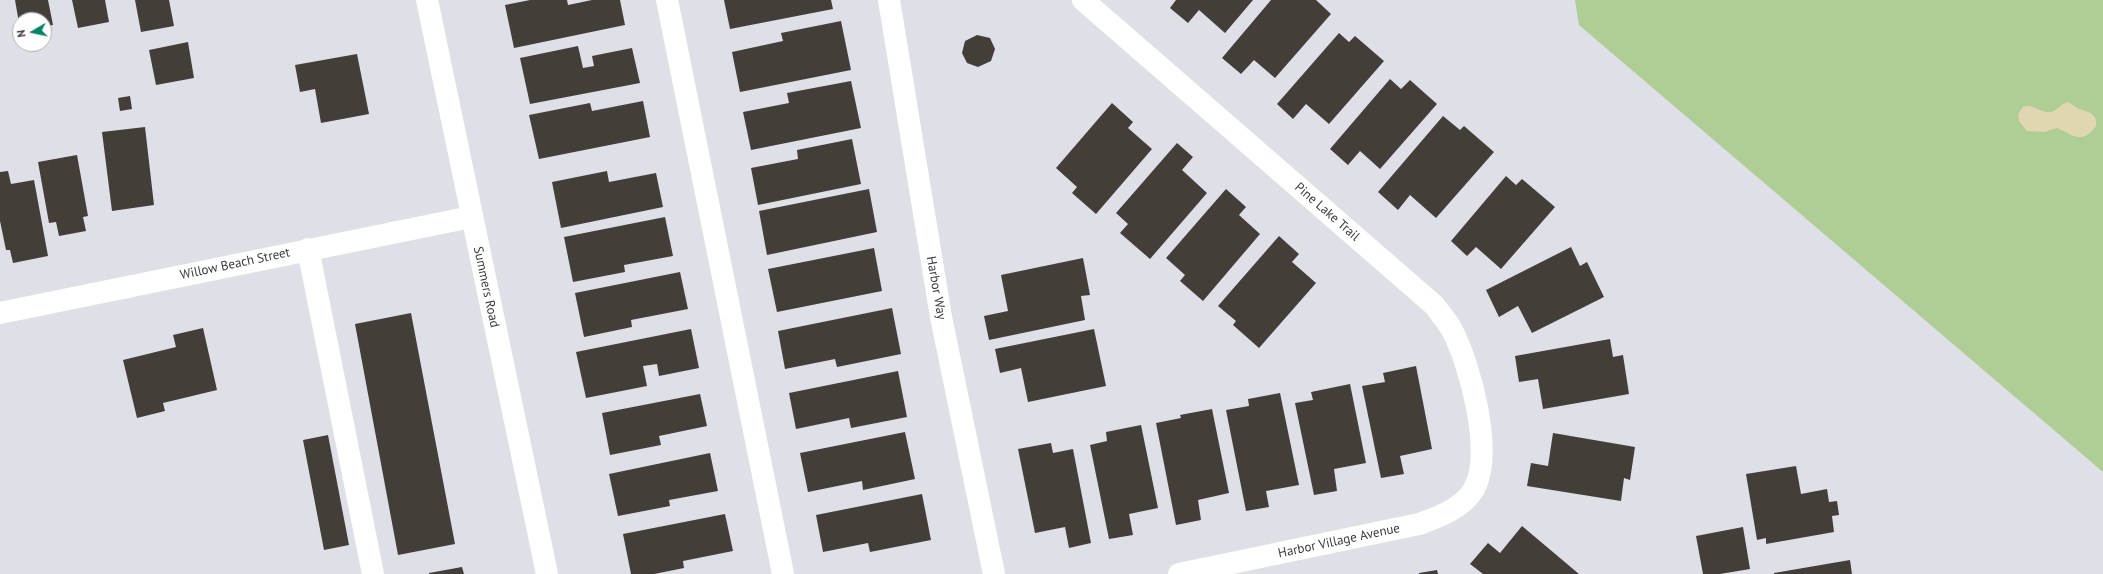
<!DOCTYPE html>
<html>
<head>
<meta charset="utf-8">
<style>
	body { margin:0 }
	#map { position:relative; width:2103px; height:574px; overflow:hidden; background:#dfdfe8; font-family:"PT Sans",sans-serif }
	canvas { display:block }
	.north { position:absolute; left:12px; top:12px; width:40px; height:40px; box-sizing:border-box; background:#fff; border:1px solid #b1b1b2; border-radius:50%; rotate:261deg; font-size:11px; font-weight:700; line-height:16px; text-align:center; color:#3b3b3e }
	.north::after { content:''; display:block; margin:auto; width:14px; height:18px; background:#048466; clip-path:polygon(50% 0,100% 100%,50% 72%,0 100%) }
</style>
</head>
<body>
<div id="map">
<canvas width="2103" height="574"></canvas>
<div class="north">N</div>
</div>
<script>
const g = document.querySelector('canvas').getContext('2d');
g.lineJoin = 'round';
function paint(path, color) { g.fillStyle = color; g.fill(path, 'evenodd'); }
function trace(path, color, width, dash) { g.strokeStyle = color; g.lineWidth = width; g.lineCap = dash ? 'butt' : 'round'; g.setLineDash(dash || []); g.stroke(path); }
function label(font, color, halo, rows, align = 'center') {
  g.font = font + ' "PT Sans",sans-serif'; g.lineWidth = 4; g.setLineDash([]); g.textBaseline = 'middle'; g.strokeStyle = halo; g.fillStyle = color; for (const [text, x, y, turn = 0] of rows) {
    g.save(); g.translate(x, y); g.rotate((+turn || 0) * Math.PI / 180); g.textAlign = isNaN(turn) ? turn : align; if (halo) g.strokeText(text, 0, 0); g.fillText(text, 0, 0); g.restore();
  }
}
const green = new Path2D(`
	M 1575,0 L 2103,0 L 2103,472 L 1579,25 Z`);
const sand = new Path2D(`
	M 2068,102 C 2072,104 2075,107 2079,109 C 2088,112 2098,113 2096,126 C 2082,145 2073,135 2057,128 L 2044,132 L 2027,131 L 2019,121 L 2018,114 L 2023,107 C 2033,103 2038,112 2048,112 C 2056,113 2060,104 2068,102 Z`);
const building = new Path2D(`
	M 15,0 L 48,0 L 53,25 L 44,27 L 44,20 L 20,20 L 19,23 Z
	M 72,0 L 105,0 L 109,22 L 78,28 Z
	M 135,0 L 169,0 L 174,26 L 141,32 Z
	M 530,0 L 567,0 L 568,5 L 592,0 L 620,0 L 625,25 L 514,48 L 505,5 Z
	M 724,0 L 831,0 L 833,9 L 730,29 Z
	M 1176,0 L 1253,0 L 1225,33 L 1199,10 L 1188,23 L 1170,8 Z
	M 1271,0 L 1316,0 L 1331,14 L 1275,78 L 1254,60 L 1241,74 L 1222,58 Z
	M 841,21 L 851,70 L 740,92 L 732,52 L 783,41 L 781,33 Z
	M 1339,33 L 1349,42 L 1355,36 L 1384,61 L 1329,124 L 1306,104 L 1293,119 L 1277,104 Z
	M 977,35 L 990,38 L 995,49 L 991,61 L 978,67 L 967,63 L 962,53 L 965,41 Z
	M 188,42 L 194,78 L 156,85 L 149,50 Z
	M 578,46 L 583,68 L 594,66 L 592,56 L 632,48 L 640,83 L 530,104 L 520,58 Z
	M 357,54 L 369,114 L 321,123 L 315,89 L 300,92 L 295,65 Z
	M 1390,79 L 1401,89 L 1410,80 L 1437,104 L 1380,169 L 1360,151 L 1348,165 L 1330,149 Z
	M 851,81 L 861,128 L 751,150 L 743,112 L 789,103 L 787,93 Z
	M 130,96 L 132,109 L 120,111 L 118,98 Z
	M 643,101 L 650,137 L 539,159 L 529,115 L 590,103 L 592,111 Z
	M 1112,103 L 1133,122 L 1128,128 L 1152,149 L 1096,214 L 1072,193 L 1077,187 L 1056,168 Z
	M 1443,116 L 1460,130 L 1464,126 L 1494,152 L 1436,218 L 1410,195 L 1398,210 L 1378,192 Z
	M 145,127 L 154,205 L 112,211 L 102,132 Z
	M 852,139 L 861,184 L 758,205 L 751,168 L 798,159 L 797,150 Z
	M 1177,143 L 1193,157 L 1182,170 L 1207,193 L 1150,259 L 1120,233 L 1128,224 L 1116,213 Z
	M 77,155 L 88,216 L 83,217 L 86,231 L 59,236 L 56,222 L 49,223 L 38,162 Z
	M 8,171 L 11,184 L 34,180 L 48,256 L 13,263 L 10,250 L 6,250 L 0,221 L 0,172 Z
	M 607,171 L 609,182 L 656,173 L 663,207 L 561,228 L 552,182 Z
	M 1506,176 L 1516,185 L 1522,179 L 1555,207 L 1501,269 L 1476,247 L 1467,256 L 1451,241 Z
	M 869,189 L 877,232 L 767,255 L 759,211 Z
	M 1226,189 L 1246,207 L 1239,215 L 1260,234 L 1203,301 L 1180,281 L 1185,275 L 1166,258 Z
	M 665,217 L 673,256 L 624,265 L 625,272 L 573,282 L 564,237 Z
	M 1279,236 L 1299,254 L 1292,262 L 1316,283 L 1259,348 L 1233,325 L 1236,321 L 1218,306 Z
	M 1571,247 L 1580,266 L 1587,262 L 1604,297 L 1532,333 L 1518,306 L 1499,317 L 1486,290 Z
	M 874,248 L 882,291 L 777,312 L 768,269 Z
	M 1083,258 L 1090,295 L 1081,296 L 1085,320 L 989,340 L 984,316 L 1008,311 L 1001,275 Z
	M 680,272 L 688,309 L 631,320 L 632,327 L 584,337 L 575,293 Z
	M 892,308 L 901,354 L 837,367 L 835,359 L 785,369 L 778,331 Z
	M 411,313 L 455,544 L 398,555 L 355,324 Z
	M 203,328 L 217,390 L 163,403 L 165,411 L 137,418 L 123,360 L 176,347 L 173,335 Z
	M 691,329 L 699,368 L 659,376 L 657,364 L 643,366 L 647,386 L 586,398 L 576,352 Z
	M 1094,329 L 1106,386 L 1028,402 L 1021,368 L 1000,373 L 995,349 Z
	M 1610,339 L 1613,357 L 1623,355 L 1629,394 L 1543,409 L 1538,379 L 1519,382 L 1515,356 Z
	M 1416,366 L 1432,449 L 1400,456 L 1404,474 L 1381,478 L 1362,386 L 1385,382 L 1383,373 Z
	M 898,371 L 907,417 L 851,428 L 849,418 L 796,429 L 789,393 Z
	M 1350,384 L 1366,463 L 1334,469 L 1337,491 L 1314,495 L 1295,403 L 1313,400 L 1311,392 Z
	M 1280,393 L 1299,485 L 1266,491 L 1269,507 L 1246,511 L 1226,410 L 1249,406 L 1248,399 Z
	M 700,394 L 707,426 L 659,436 L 661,445 L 610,455 L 602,413 Z
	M 1212,409 L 1229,493 L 1198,500 L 1201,520 L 1176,525 L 1156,423 L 1181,418 L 1180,415 Z
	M 1141,425 L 1158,508 L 1129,514 L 1133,535 L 1109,539 L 1090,445 L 1107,441 L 1106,432 Z
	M 905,432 L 915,479 L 863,490 L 862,481 L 808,492 L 800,453 Z
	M 1553,433 L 1635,447 L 1630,480 L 1624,478 L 1621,501 L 1527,486 L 1531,463 L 1548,466 Z
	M 328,435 L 349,545 L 324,550 L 303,440 Z
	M 1051,443 L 1053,453 L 1073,449 L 1091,543 L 1069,548 L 1065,527 L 1035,533 L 1018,449 Z
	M 710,453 L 718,491 L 669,500 L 670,506 L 618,516 L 609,474 Z
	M 1796,466 L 1801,494 L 1827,489 L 1829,502 L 1837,501 L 1839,515 L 1832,516 L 1834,532 L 1766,544 L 1766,538 L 1757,540 L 1746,474 Z
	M 922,494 L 931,540 L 870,552 L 868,543 L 823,552 L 816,515 Z
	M 725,514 L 733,551 L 683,561 L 684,568 L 654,574 L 631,574 L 623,534 Z
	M 1522,526 L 1579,574 L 1483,574 L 1470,564 L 1488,543 L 1500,553 Z
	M 1743,527 L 1750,569 L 1720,574 L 1703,574 L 1696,536 Z
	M 1850,560 L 1852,574 L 1774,574 L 1774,573 Z
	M 462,567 L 464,574 L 429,574 L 429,573 Z
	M 1437,570 L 1438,574 L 1419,574 L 1419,573 Z`);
const minor = new Path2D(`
	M 427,0 L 547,574
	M 667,0 L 783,574
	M 889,0 L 941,317 L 994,574
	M 1083,0 L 1434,305 C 1440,313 1447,321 1452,330 C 1470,364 1494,453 1474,489 C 1463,508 1439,517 1419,524 L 1179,574
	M 308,249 L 373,574
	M 0,313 L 471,217`);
const streetNames = [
	["Pine Lake Trail",1327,212,41],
	["Willow Beach Street",235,264,-12],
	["Summers Road",486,287,78],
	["Harbor Way",936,288,80],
	["Harbor Village Avenue",1339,541,-12]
];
paint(green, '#aece95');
paint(sand, '#e0d7b2');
paint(building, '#443e39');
trace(minor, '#fff', 22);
label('13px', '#3b3b3e', '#fff', streetNames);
</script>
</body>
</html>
